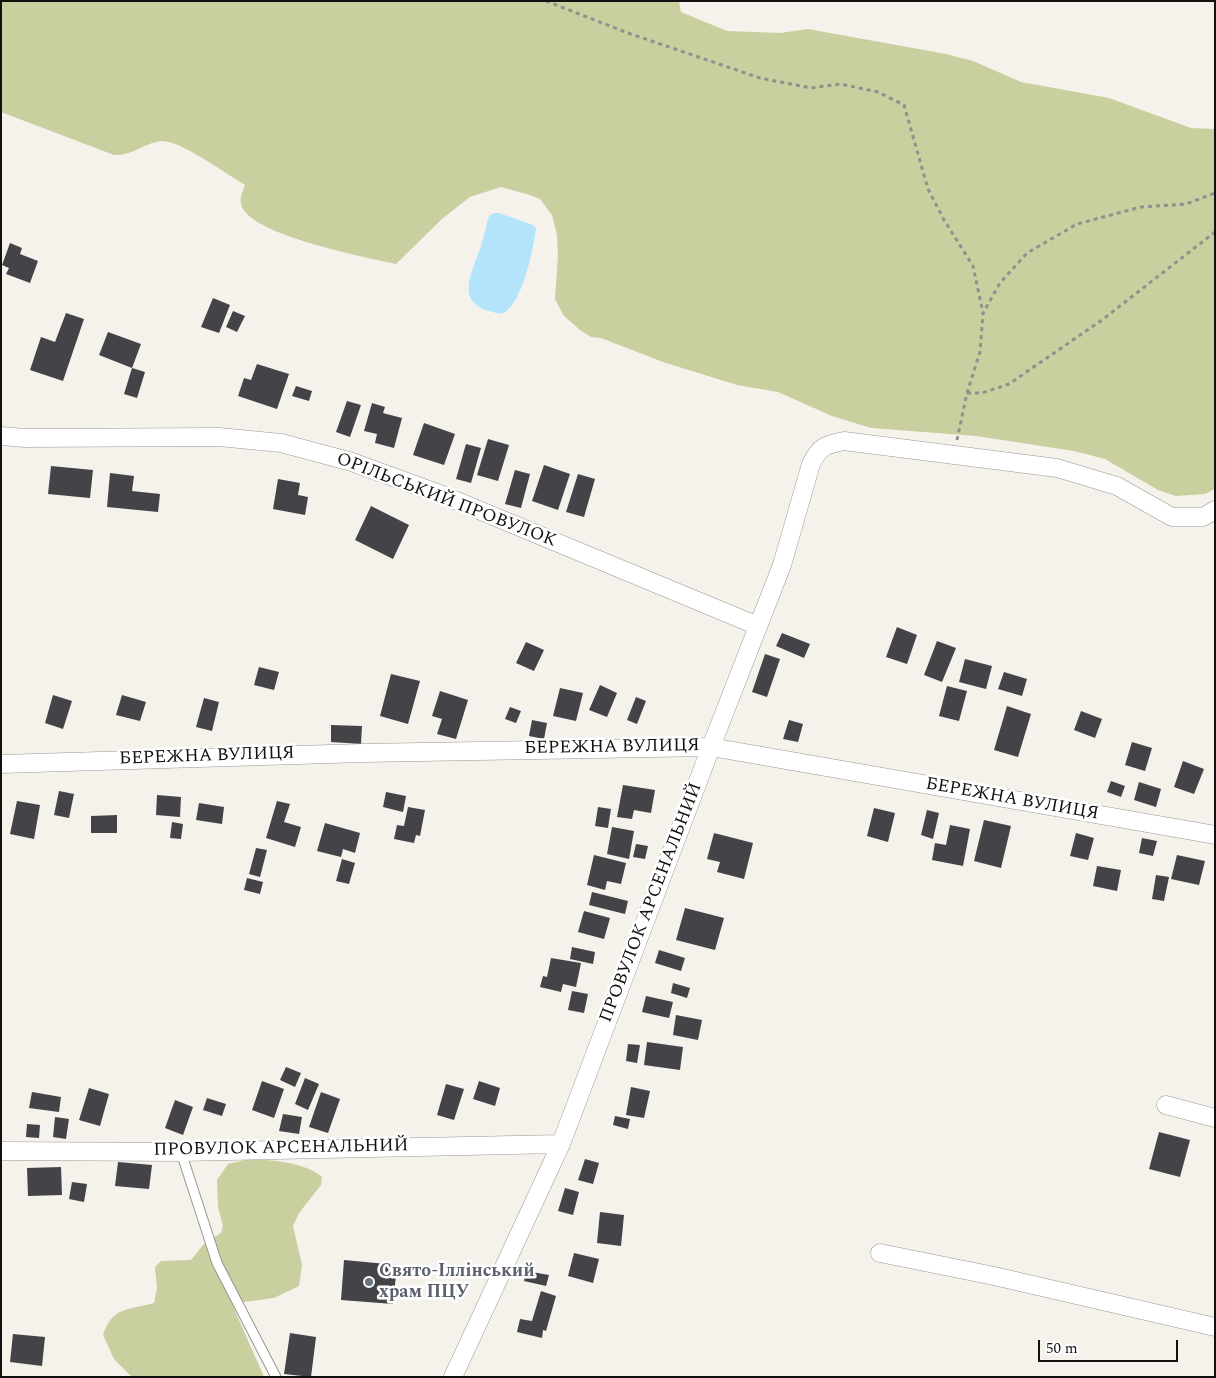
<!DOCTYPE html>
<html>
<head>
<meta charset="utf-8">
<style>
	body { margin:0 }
	#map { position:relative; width:1216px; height:1378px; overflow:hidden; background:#f5f2ec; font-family:Spectral,serif }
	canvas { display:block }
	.frame { position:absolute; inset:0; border:2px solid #12110f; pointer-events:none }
	.scale { position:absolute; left:1038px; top:1340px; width:140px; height:22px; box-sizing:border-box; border:2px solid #12110f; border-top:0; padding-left:6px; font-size:15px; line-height:18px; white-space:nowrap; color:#12110f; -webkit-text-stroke:4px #fff; paint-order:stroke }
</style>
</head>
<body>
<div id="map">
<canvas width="1216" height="1378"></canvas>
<div class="frame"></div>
<div class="scale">50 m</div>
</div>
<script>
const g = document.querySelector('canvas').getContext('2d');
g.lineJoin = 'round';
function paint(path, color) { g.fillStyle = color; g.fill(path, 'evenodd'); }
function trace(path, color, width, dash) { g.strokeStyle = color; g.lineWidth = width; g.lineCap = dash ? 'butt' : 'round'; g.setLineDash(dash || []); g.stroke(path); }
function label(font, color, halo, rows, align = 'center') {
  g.font = font + ' Spectral,serif'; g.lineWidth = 5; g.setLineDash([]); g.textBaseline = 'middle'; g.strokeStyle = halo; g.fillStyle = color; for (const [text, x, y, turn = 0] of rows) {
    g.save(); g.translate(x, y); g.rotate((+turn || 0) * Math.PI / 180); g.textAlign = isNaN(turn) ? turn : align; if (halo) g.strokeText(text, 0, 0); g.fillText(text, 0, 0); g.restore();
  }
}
const green = new Path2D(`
	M 1,1 L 679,1 L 681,12 L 727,31 L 780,33 L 808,29 L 946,54 L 973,61 L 1021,82 L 1109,98 L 1191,128 L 1215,129 L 1215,489 L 1205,494 L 1176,496 L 1158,490 L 1105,459 L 1074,451 L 976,436 L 871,428 L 832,416 L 778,392 L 737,385 L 663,362 L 601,338 L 591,337 L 580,330 L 564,316 L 555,299 L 558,256 L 557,235 L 552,215 L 540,199 L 530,195 L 501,187 L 470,197 L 443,218 L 396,264 C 365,257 255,236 242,207 C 239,199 242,193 245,185 C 228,175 181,141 163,141 C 145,142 133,156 114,155 L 1,112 Z
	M 250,1159 C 271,1160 305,1162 322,1177 L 321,1185 L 299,1213 L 293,1226 L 302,1265 L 299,1286 L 274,1298 L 244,1302 L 235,1311 L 264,1377 L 132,1377 L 114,1359 L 103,1335 C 112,1307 128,1310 154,1303 L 157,1288 L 155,1267 L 161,1261 L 191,1260 L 204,1244 L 221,1233 L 223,1226 L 218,1207 L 217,1180 L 228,1164 Z`);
const water = new Path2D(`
	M 494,213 L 499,213 L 533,225 L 536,228 C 533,251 523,303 502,314 C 491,312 478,310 471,299 C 463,285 477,259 481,246 C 484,236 486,226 489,216 Z`);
const building = new Path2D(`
	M 10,243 L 22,248 L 20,254 L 38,261 L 30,283 L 6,274 L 9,268 L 2,265 Z
	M 213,298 L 230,305 L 219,333 L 201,327 Z
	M 233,311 L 245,316 L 237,332 L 226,327 Z
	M 66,313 L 84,319 L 63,381 L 30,370 L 41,337 L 55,342 Z
	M 108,332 L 141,344 L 132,368 L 99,355 Z
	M 257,364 L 289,374 L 277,409 L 238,396 L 244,378 L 251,380 Z
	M 132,368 L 145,372 L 137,398 L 124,394 Z
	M 296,386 L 312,391 L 309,401 L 292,396 Z
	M 347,401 L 361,405 L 350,437 L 336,432 Z
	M 372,403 L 385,407 L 383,413 L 402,418 L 394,448 L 375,443 L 377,434 L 364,431 Z
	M 424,423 L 455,434 L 444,465 L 413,455 Z
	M 488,439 L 509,445 L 498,481 L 477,475 Z
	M 466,444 L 481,448 L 471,483 L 456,479 Z
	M 544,465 L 570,474 L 558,510 L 532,501 Z
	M 51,466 L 93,470 L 90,498 L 48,494 Z
	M 515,470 L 530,474 L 521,508 L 505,504 Z
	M 110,473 L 134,476 L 132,491 L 160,494 L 158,512 L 107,507 Z
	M 578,474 L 595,479 L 584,517 L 566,512 Z
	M 278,479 L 300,483 L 298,495 L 308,497 L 305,515 L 273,509 Z
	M 371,506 L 409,525 L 393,559 L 355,540 Z
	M 897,627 L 917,635 L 907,664 L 886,657 Z
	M 782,633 L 810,644 L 804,658 L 776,646 Z
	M 937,641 L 956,648 L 942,682 L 924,675 Z
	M 526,642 L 544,650 L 534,671 L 516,663 Z
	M 765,654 L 780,659 L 767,697 L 752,692 Z
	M 965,659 L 992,666 L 986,689 L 959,682 Z
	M 259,667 L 279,672 L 274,690 L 254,685 Z
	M 1004,672 L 1027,679 L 1022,696 L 998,689 Z
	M 391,674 L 420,681 L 408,724 L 380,716 Z
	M 600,685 L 617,693 L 607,717 L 589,710 Z
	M 947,686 L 967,691 L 959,721 L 939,716 Z
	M 560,688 L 583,693 L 576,721 L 553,716 Z
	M 440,691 L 468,700 L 456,739 L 437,734 L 442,719 L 432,716 Z
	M 53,695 L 72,701 L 63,729 L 45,723 Z
	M 122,695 L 146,702 L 140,721 L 116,715 Z
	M 636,697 L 646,701 L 637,724 L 627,720 Z
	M 204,698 L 219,702 L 212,731 L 196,727 Z
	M 1007,706 L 1031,714 L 1018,757 L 994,750 Z
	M 510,707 L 521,711 L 516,723 L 505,719 Z
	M 1081,711 L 1102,719 L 1095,738 L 1074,730 Z
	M 532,720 L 547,723 L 544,739 L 529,736 Z
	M 789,720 L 803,724 L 798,742 L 783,739 Z
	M 331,725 L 362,726 L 361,744 L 331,742 Z
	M 1132,742 L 1152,748 L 1145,771 L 1125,765 Z
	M 1183,761 L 1204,769 L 1194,794 L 1174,787 Z
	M 1111,781 L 1125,786 L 1121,797 L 1107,792 Z
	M 1139,782 L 1161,789 L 1156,807 L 1134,800 Z
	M 623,785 L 655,790 L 651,813 L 634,810 L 632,819 L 617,817 Z
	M 59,791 L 74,794 L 69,818 L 54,815 Z
	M 386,792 L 406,796 L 403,812 L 383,807 Z
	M 157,795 L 181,797 L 180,817 L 156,815 Z
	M 17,801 L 40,805 L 34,839 L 10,834 Z
	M 277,801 L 290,804 L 284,822 L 301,827 L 295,847 L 266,838 Z
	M 199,803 L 224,807 L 222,824 L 196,820 Z
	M 408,807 L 425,810 L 420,836 L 416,835 L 414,843 L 394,839 L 397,825 L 404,826 Z
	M 598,807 L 611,809 L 608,828 L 595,826 Z
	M 874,808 L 895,813 L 888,842 L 867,836 Z
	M 927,810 L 939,813 L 933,839 L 921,835 Z
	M 117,815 L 117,833 L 91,833 L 91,816 Z
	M 984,820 L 1011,826 L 1001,868 L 974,861 Z
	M 172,822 L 183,824 L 181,839 L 170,838 Z
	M 325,823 L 360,833 L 355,853 L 343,849 L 341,857 L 317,851 Z
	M 950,825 L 970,829 L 963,866 L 932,860 L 935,843 L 946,845 Z
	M 612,827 L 634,831 L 629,859 L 607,854 Z
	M 714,833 L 753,843 L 744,879 L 717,872 L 720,862 L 707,859 Z
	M 1076,833 L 1094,838 L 1088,860 L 1070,856 Z
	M 1142,838 L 1157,841 L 1153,856 L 1139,853 Z
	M 636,844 L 648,846 L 645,859 L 633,857 Z
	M 256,848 L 267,850 L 260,877 L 249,874 Z
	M 594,855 L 626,863 L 621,884 L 607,881 L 605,890 L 587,885 Z
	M 1177,855 L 1205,861 L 1199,885 L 1171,879 Z
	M 342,859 L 355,863 L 349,884 L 336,881 Z
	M 1097,866 L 1121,870 L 1117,891 L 1093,886 Z
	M 1156,875 L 1169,877 L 1164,901 L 1152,899 Z
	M 247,878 L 263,882 L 260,894 L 244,890 Z
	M 592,892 L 628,901 L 625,914 L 589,905 Z
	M 685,908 L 724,918 L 715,950 L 676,940 Z
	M 584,911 L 610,918 L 604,939 L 578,932 Z
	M 572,947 L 595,952 L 593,964 L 570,959 Z
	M 659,950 L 685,958 L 681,971 L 655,963 Z
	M 551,958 L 581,963 L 576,987 L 563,984 L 561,992 L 540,987 L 543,976 L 547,977 Z
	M 673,983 L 690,988 L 687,998 L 671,993 Z
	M 572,991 L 588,994 L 584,1013 L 568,1010 Z
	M 646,996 L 673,1002 L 669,1018 L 642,1012 Z
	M 676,1015 L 702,1020 L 698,1040 L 673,1035 Z
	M 647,1042 L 683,1047 L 680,1070 L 644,1065 Z
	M 628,1044 L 640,1045 L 637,1063 L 626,1061 Z
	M 286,1067 L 301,1073 L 295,1087 L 280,1080 Z
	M 305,1078 L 319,1084 L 308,1110 L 295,1104 Z
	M 262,1081 L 284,1089 L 274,1118 L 252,1110 Z
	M 479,1081 L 500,1088 L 495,1106 L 473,1099 Z
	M 446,1084 L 464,1089 L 454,1120 L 437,1115 Z
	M 631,1087 L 650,1091 L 644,1118 L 626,1115 Z
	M 89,1088 L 109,1094 L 100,1126 L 79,1120 Z
	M 32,1092 L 61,1097 L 59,1112 L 29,1108 Z
	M 321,1092 L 340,1099 L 328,1133 L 309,1127 Z
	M 207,1098 L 226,1104 L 222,1116 L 203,1110 Z
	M 175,1100 L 193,1107 L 183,1135 L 165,1128 Z
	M 283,1114 L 302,1117 L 299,1134 L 279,1131 Z
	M 615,1116 L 630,1119 L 628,1129 L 613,1125 Z
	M 55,1117 L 69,1119 L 66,1139 L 53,1137 Z
	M 27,1124 L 40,1125 L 39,1138 L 26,1137 Z
	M 1159,1132 L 1190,1140 L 1180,1177 L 1149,1169 Z
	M 585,1159 L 599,1163 L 593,1184 L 578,1180 Z
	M 118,1162 L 152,1165 L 149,1189 L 115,1186 Z
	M 61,1167 L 62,1195 L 28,1196 L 27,1168 Z
	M 72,1182 L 87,1184 L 84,1202 L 69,1199 Z
	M 565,1188 L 579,1192 L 573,1215 L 558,1211 Z
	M 600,1212 L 624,1215 L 621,1246 L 597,1243 Z
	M 574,1253 L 599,1259 L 593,1283 L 568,1276 Z
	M 344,1260 L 397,1265 L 393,1304 L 341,1300 Z
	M 526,1271 L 549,1275 L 546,1286 L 524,1281 Z
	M 541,1291 L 556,1296 L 546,1331 L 543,1330 L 542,1338 L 517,1332 L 520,1319 L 532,1321 Z
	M 290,1333 L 316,1337 L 311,1377 L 284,1374 Z
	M 13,1334 L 45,1337 L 42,1366 L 10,1362 Z`);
const path = new Path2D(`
	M 546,1 L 628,33 L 760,78 L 811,88 L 840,84 L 878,92 L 904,105 L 928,189 L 944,220 L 973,266 L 983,313
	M 967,393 L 982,393 L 1009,384 L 1102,320 L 1215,232
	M 957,440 L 967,393 L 980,352 L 983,313 L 1000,283 L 1027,253 L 1077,224 L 1141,207 L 1186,204 L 1215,193`);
const lane = new Path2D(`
	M 181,1152 L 217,1263 L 276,1377`);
const street = new Path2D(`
	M 1,436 L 25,438 L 219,437 L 281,443 L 352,462 L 445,496 L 758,626
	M 1,764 L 363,753 L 711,747 L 1215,835
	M 1166,1105 L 1215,1118
	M 1,1151 L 181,1152 L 561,1144
	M 880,1253 L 994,1276 L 1215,1327
	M 453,1377 L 561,1144 L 711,747 L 782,565 L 811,464 C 820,446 825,445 844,441 L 1057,468 L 1117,486 L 1172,517 L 1203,517 L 1215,510`);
const markers = [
	[369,1282,5,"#6b7280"]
];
const streetNames = [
	["ОРІЛЬСЬКИЙ ПРОВУЛОК",446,501,21],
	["БЕРЕЖНА ВУЛИЦЯ",612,748,-1],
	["БЕРЕЖНА ВУЛИЦЯ",207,757,-2],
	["БЕРЕЖНА ВУЛИЦЯ",1012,800,10],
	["ПРОВУЛОК АРСЕНАЛЬНИЙ",652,903,-69],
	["ПРОВУЛОК АРСЕНАЛЬНИЙ",281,1149,-1]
];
const worshipNames = [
	["Свято-Іллінський",379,1272],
	["храм ПЦУ",379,1293]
];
paint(green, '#c9cf9e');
paint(water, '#b4e4fc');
paint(building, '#444348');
trace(lane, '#9a9791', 11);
trace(street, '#9a9791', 19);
trace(path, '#92908c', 3, [4, 4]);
trace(lane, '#fff', 9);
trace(street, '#fff', 18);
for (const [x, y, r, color] of markers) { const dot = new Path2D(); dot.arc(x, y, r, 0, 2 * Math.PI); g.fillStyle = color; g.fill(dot); trace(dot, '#fff', 2); }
label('18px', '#12110f', '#fff', streetNames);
label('bold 18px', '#5b616d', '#fff', worshipNames, 'left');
</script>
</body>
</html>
